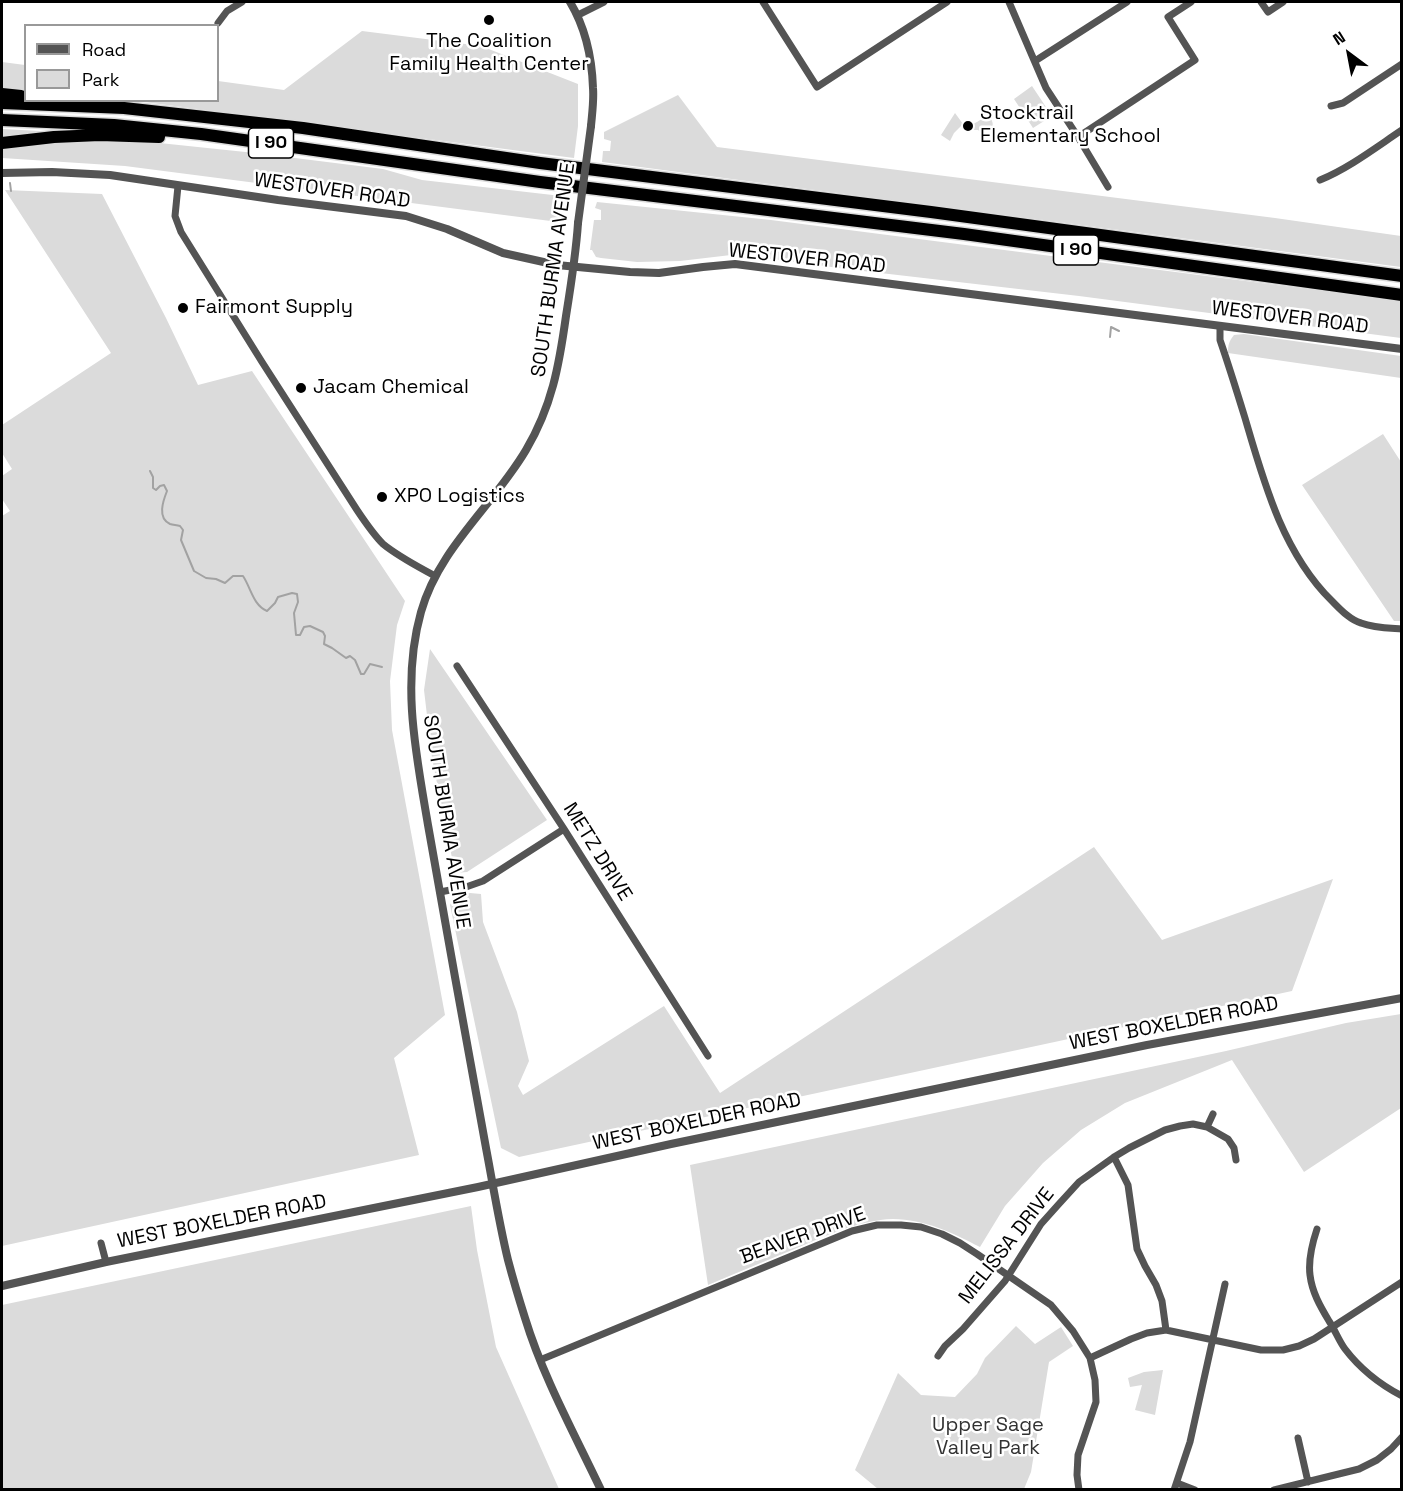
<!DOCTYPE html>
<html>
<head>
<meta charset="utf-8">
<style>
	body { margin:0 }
	#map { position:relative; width:1403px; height:1491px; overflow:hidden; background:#fff; font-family:"Space Grotesk",sans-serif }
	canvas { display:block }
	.frame { position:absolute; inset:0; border:3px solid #000; pointer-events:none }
	.legend { position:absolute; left:24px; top:24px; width:195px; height:78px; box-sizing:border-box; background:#fff; border:2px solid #999; margin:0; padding:8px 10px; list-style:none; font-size:18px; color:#000 }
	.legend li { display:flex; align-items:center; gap:12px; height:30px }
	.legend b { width:30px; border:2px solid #999 }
	.north { position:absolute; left:1319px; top:24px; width:60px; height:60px; -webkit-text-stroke:4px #fff; paint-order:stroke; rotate:328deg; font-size:16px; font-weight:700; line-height:24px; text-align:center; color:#000 }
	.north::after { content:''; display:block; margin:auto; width:21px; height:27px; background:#000; clip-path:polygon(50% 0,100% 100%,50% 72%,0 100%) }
</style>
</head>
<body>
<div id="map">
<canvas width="1403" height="1491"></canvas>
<div class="frame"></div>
<ul class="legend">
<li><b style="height:8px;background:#545454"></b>Road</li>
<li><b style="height:16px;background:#dbdbdb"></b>Park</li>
</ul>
<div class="north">N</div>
</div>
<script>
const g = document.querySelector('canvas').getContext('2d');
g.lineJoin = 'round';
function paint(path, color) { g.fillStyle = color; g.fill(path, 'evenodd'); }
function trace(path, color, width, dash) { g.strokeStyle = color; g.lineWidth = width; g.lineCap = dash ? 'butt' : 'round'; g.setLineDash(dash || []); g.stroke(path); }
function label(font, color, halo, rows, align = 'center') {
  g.font = font + ' "Space Grotesk",sans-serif'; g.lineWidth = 5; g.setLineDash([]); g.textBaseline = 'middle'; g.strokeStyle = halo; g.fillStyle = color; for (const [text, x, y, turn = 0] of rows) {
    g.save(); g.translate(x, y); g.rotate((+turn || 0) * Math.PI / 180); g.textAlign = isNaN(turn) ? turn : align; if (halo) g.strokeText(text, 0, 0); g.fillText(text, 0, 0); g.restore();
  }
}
const green = new Path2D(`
	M 362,31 L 481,46 L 578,84 L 578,126 L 574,158 L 144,102 L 119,101 L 218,100 L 218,81 L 284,90 Z
	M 2,62 L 25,65 L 25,93 L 2,90 Z
	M 1032,86 L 1052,116 L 1033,128 L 1014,99 Z
	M 678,95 L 717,147 L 1275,218 L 1401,236 L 1401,267 L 602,162 L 603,151 L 610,151 L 611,141 L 604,139 L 604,132 Z
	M 955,113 L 963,124 L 954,133 L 950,141 L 941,135 Z
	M 988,115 C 995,122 994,129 987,136 L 978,130 L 972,130 L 971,125 L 977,122 Z
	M 2,129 L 79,133 L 2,139 Z
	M 93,140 L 150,142 L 255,153 L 383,169 L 422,180 L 570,197 L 568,205 L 563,204 L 556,207 L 553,214 L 567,217 L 566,223 L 125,166 L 2,158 L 2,147 Z
	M 5,190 L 102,194 L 166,318 L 198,385 L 252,371 L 405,601 L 397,625 L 390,681 L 392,730 L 445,1015 L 394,1058 L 419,1155 L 2,1246 L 2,516 L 10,511 L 2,499 L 2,476 L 12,469 L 2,453 L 2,425 L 111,353 Z
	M 597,202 L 771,220 L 1401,301 L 1401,338 L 1079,296 L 846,269 L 752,256 L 731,255 L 680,261 L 637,262 L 601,258 L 596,257 L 592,250 L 590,250 L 594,220 L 601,220 L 601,210 L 595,208 Z
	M 1244,334 L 1401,356 L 1401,378 L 1228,353 C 1228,345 1229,341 1234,335 Z
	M 1383,434 L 1401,462 L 1401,621 L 1394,621 L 1302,485 Z
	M 430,649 L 547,820 L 467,872 L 455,873 L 432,758 L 424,690 Z
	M 1094,847 L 1162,940 L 1333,879 L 1292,991 L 519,1157 L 501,1148 L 450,905 L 455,896 L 470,893 L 481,894 L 483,922 L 517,1012 L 529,1061 L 518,1086 L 523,1095 L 664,1006 L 720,1093 Z
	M 1401,1014 L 1401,1108 L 1304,1172 L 1232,1060 L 1125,1103 L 1081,1130 L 1043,1163 L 1005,1206 L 980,1247 C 953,1233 924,1219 893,1219 C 859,1220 828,1235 797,1248 C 768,1260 738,1272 708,1285 L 690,1165 L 1226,1051 L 1346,1023 Z
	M 471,1206 L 477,1250 L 496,1347 L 559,1489 L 2,1489 L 2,1305 Z
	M 1016,1326 L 1035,1344 L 1061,1327 L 1073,1346 L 1049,1362 L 1031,1472 L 1024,1489 L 878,1489 L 855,1470 L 898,1373 L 921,1395 L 955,1397 L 977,1374 L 985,1358 Z
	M 1163,1370 L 1155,1415 L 1135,1410 L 1142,1385 L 1130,1387 L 1128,1378 L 1144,1372 Z`);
const stream = new Path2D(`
	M 10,183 L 11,191
	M 1110,337 L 1111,327 L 1119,331
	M 150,471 L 153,477 L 153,488 L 156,490 L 160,486 L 164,485 L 167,491 C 163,501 157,518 170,524 C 173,525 176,525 180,526 L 183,530 L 181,540 L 194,571 L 206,578 L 216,579 L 225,583 L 233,576 L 243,576 C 251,588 253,605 267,611 L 275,603 L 278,597 L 292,593 L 297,594 L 298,602 L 294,613 L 296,635 L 300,635 L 304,627 L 310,626 L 323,632 L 325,636 L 324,644 L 332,648 L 346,658 L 350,656 L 355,660 L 361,674 L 364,674 L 370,664 L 382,667`);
const minor = new Path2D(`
	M 763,2 L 817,87 L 947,2
	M 1009,2 L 1046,88 L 1078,137 L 1108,187
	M 1261,2 L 1268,12 L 1283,2
	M 578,15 L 604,2
	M 218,23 L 227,11 L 242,2
	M 1035,61 L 1127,2
	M 1331,106 L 1343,103 L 1402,64
	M 1078,137 L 1195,60 L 1168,17 L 1191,2
	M 1320,180 C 1349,168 1375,148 1402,130
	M 178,186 L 175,216 L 181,232 L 262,362 L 357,510 C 365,522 373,534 383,544 C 399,557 417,566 435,576
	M 1220,326 L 1220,340 C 1229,366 1237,392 1245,418 C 1264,483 1283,553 1332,601 C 1340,609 1350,620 1361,623 C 1374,628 1388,628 1402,629
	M 457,666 L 564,829 L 708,1056
	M 440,892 L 466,887 L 483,881 L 564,829
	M 1207,1127 L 1213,1114
	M 1114,1157 L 1128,1185 L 1137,1249 L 1145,1266 L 1156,1285 L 1162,1301 L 1166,1330
	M 1317,1229 C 1312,1244 1308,1259 1310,1275 C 1312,1292 1320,1306 1329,1321 C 1335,1330 1339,1341 1345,1349 C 1361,1370 1379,1384 1402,1396
	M 101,1243 L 106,1262
	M 938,1356 L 945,1346 L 963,1329 L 1005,1281 L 1041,1224 L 1058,1205 L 1079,1182 L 1114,1157 L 1129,1148 L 1165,1130 L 1180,1126 L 1193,1124 L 1207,1127 L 1228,1139 L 1234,1148 L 1236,1160
	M 1090,1358 L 1131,1339 L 1147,1333 L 1166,1330 L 1261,1350 L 1283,1350 L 1299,1346 L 1314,1339 L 1402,1282
	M 540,1360 L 852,1231 L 877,1225 L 901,1225 L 921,1227 L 942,1234 L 960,1243 L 977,1254 L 1051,1305 L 1073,1331 L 1090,1358 L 1095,1380 L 1096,1402 L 1078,1455 L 1077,1475 L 1079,1490
	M 1298,1438 L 1308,1482
	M 1177,1483 L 1195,1490
	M 1174,1490 L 1190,1442 L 1225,1284
	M 1274,1490 L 1359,1469 L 1377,1460 L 1391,1449 L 1402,1437`);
const tertiary = new Path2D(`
	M 570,2 C 585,27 592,58 593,88 C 594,101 592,114 591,126
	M 2,173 L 52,172 L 110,175 L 278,200 L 406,216 L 447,229 L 503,253 L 557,265 L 630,272 L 659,273 L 703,267 L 735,264 L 1402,349
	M 578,223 C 576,254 571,285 566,316 C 559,366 552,406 526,450 C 493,506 439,548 421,612 C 401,683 416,754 428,825 C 437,875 446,926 455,977 C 465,1034 476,1091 486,1148 C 493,1185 499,1223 508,1260 C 513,1279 519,1299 525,1318 C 543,1377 574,1433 601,1490
	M 2,1286 L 106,1262 L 478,1187 L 671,1144 L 1147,1045 L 1402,998`);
const motorway = new Path2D(`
	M 2,94 L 21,96
	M 2,103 L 124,108 L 303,128 L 540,163 L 931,212 L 1402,276
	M 2,120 L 114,125 L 201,134 L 540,182 L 964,234 L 1402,295
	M 2,143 L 54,137 L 100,135 L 159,137`);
const tertiaryBridge = new Path2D(`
	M 578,223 L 591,126`);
const markers = [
	[489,20,6,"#000"],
	[968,126,6,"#000"],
	[183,308,6,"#000"],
	[301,388,6,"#000"],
	[382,497,6,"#000"]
];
const shields = [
	[271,143,45],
	[1076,250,45]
];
const shieldNames = [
	["I 90",271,143],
	["I 90",1076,250]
];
const poiNames = [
	["The Coalition",489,42,"center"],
	["Family Health Center",489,65,"center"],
	["Stocktrail",980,114],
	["Elementary School",980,137],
	["Fairmont Supply",195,308],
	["Jacam Chemical",313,388],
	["XPO Logistics",394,497]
];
const streetNames = [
	["WESTOVER ROAD",332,191,8],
	["WESTOVER ROAD",807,259,6],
	["SOUTH BURMA AVENUE",554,270,-82],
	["WESTOVER ROAD",1290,318,7],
	["SOUTH BURMA AVENUE",446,822,81],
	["METZ DRIVE",597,852,58],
	["WEST BOXELDER ROAD",1174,1024,-11],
	["WEST BOXELDER ROAD",697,1122,-12],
	["WEST BOXELDER ROAD",222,1222,-11],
	["BEAVER DRIVE",803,1236,-20],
	["MELISSA DRIVE",1007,1246,-52]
];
const parkNames = [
	["Upper Sage",988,1426],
	["Valley Park",988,1449]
];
paint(green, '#dbdbdb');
trace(stream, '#a2a2a2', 2);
trace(motorway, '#dbdbdb', 15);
trace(minor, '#545454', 7);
trace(tertiary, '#545454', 8);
trace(motorway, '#000', 12);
trace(tertiaryBridge, '#545454', 8);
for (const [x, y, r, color] of markers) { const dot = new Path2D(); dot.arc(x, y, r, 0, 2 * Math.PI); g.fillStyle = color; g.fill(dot); trace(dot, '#fff', 2); }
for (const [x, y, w] of shields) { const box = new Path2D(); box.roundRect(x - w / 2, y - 15, w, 30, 4.5); g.fillStyle = '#fff'; g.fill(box); trace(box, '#000', 1.5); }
label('bold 18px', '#000', null, shieldNames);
label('20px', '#000', '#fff', poiNames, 'left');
label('20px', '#000', '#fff', streetNames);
label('20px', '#323232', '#fff', parkNames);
</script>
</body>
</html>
